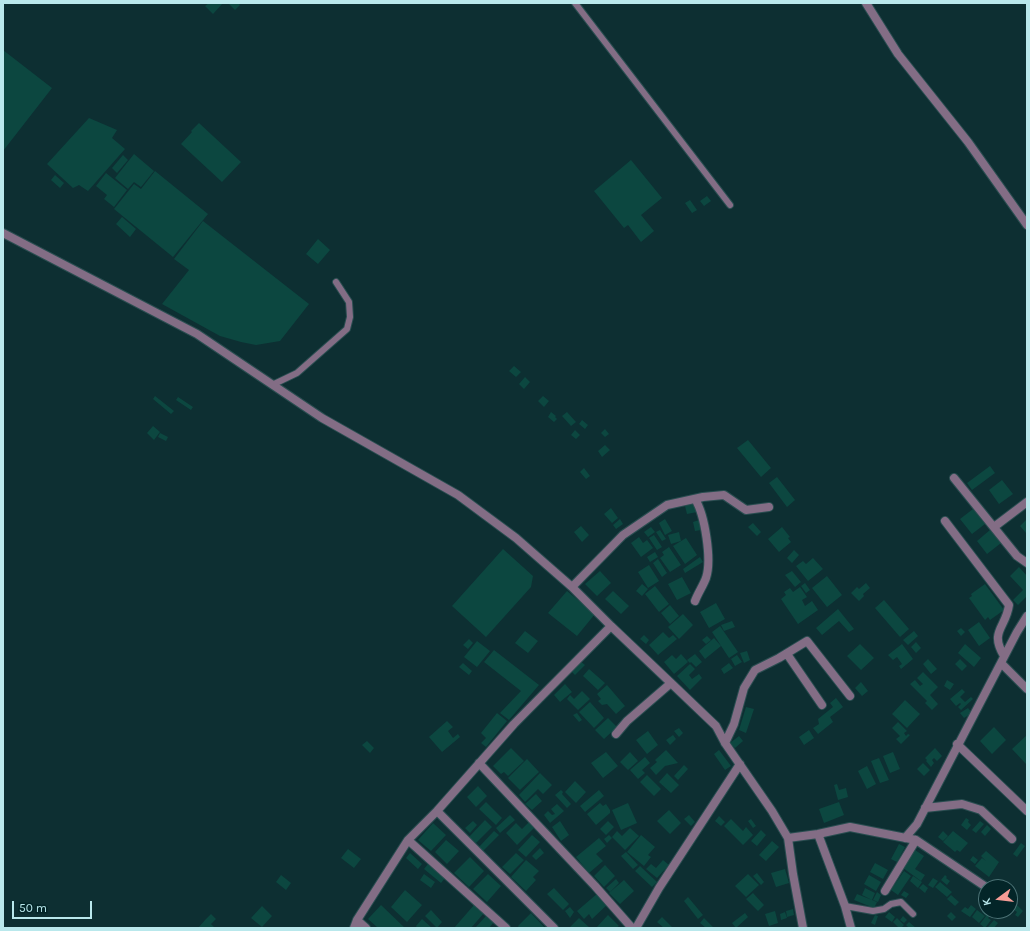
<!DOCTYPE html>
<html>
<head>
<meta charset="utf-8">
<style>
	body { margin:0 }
	#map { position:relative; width:1030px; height:931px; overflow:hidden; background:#0d2f32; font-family:Karla,sans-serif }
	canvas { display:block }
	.frame { position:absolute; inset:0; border:4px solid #b9e8ec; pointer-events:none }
	.north { position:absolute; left:978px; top:879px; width:40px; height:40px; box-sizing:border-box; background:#032528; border:1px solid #4c7376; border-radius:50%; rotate:255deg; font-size:11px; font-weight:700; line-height:16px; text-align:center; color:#b9e8ec }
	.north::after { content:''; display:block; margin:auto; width:14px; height:18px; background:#f59c96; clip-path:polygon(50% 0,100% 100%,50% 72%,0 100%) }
	.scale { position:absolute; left:12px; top:901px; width:80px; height:18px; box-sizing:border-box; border:2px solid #b9e8ec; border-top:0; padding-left:5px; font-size:12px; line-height:14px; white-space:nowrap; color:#b9e8ec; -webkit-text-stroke:3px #032528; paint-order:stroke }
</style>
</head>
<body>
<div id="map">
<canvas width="1030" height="931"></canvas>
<div class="frame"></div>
<div class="north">K</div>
<div class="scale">50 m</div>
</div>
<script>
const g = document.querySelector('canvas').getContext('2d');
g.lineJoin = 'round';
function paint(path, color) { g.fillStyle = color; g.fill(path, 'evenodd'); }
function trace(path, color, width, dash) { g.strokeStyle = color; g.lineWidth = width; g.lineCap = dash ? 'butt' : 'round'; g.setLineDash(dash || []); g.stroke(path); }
const building = new Path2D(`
	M 209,3 L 223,3 L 213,14 L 205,6 Z
	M 228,3 L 238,3 L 240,5 L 235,10 Z
	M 3,50 L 52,88 L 3,151 Z
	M 89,118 L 117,130 L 112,138 L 125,149 L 88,191 L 79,185 L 73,188 L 47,164 Z
	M 199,123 L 241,162 L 222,182 L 181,144 L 192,132 L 191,131 Z
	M 134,154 L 154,171 L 141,187 L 134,182 L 128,189 L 115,178 Z
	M 123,155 L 128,160 L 117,173 L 112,168 Z
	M 631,160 L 662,198 L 641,215 L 654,231 L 641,242 L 628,225 L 624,228 L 594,191 Z
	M 155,171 L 208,214 L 173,257 L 114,209 L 134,184 L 141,189 Z
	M 106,173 L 127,190 L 114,207 L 104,199 L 107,195 L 96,186 Z
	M 55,175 L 64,183 L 60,188 L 51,180 Z
	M 707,196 L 711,201 L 704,206 L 700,201 Z
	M 690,200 L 697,210 L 692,213 L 685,203 Z
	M 122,217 L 136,229 L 130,237 L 116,224 Z
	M 203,221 L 309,304 L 280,341 L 256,345 L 241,342 L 220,336 L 162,304 L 189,270 L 174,259 Z
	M 318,239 L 330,250 L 318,264 L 306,254 Z
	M 514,366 L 521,372 L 516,377 L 509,371 Z
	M 525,377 L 530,382 L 524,389 L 519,384 Z
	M 155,396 L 174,411 L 171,414 L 153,399 Z
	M 543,396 L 549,401 L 544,407 L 538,401 Z
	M 178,397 L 193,407 L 191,410 L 176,400 Z
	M 551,412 L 556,416 L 555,417 L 557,419 L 554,422 L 548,417 Z
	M 567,412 L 576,422 L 571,426 L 562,416 Z
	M 582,420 L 588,425 L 585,429 L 579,424 Z
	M 153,426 L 160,432 L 154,440 L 147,433 Z
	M 605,429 L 609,434 L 605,437 L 601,433 Z
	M 575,430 L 580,435 L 576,439 L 571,435 Z
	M 160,433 L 168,437 L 166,441 L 158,437 Z
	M 748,440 L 771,468 L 761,477 L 737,448 Z
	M 605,445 L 610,450 L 602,457 L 598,451 Z
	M 990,466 L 995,473 L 972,490 L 967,483 Z
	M 584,468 L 590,476 L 586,479 L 580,472 Z
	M 777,477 L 795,500 L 787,507 L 769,483 Z
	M 1002,480 L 1013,494 L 999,504 L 989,490 Z
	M 695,503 L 697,512 L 687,514 L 685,506 Z
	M 611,508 L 618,518 L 612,523 L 604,514 Z
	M 973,509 L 985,524 L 972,534 L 960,519 Z
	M 620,519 L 623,524 L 616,529 L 613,525 Z
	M 665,519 L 672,531 L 665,535 L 659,523 Z
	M 1027,519 L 1027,532 L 1026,533 L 1020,526 Z
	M 699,520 L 701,530 L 695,531 L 693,522 Z
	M 753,523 L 761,532 L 757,536 L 748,527 Z
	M 581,526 L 589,535 L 582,542 L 574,532 Z
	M 651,527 L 655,532 L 648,537 L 644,532 Z
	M 782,527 L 790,537 L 788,538 L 791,542 L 779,552 L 768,539 Z
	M 660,530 L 666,539 L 662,541 L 656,532 Z
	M 990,530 L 1001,543 L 987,554 L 977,541 Z
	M 679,532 L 681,541 L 671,544 L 668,535 Z
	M 654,535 L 662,547 L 657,550 L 649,538 Z
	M 639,537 L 643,543 L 647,540 L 653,548 L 641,557 L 631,543 Z
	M 686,538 L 697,555 L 685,564 L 673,546 Z
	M 669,547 L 681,565 L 670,572 L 660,558 L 664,555 L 662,552 Z
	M 503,549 L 533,576 L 531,587 L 486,637 L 452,606 Z
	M 794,550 L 799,555 L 792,563 L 787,558 Z
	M 655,552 L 658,557 L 650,562 L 647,557 Z
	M 700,557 L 703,562 L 685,573 L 683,569 Z
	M 813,558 L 823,569 L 808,581 L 796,566 L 803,561 L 806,564 Z
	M 658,559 L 667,573 L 662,577 L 653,563 Z
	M 649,565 L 659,581 L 648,588 L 638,572 Z
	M 1019,567 L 1027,576 L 1027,596 L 1018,605 L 1013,600 L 1023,590 L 1010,576 Z
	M 600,571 L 611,583 L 597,596 L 585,584 Z
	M 792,571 L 801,582 L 795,587 L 785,575 Z
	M 827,576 L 842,595 L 827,607 L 812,588 Z
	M 682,577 L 691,593 L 677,600 L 668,584 Z
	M 805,583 L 810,590 L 806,593 L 801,586 Z
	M 866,583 L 870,588 L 863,594 L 864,596 L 859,601 L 851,593 L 857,587 L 859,589 Z
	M 642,584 L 648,589 L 642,596 L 636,591 Z
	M 985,584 L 1004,610 L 990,620 L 988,617 L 985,620 L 969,598 L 972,596 L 971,594 Z
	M 655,586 L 669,604 L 659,612 L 645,594 Z
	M 800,587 L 807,597 L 802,600 L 805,606 L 812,601 L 818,610 L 798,624 L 781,599 L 786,595 L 784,592 L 790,588 L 793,592 Z
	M 567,591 L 595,614 L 577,636 L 548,613 Z
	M 613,591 L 629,606 L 621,614 L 605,599 Z
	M 884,600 L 909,629 L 900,637 L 875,608 Z
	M 716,603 L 725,619 L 709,628 L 700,612 Z
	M 670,605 L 679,616 L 670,624 L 661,613 Z
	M 838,609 L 854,629 L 849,632 L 839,621 L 822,635 L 816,628 Z
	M 683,614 L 693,625 L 679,639 L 668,627 Z
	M 732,621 L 735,627 L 724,631 L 721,625 Z
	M 979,622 L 990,638 L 979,646 L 968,630 Z
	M 720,626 L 738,652 L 729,658 L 712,632 Z
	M 961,628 L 965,632 L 961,636 L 957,631 Z
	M 525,631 L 538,641 L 528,653 L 515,643 Z
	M 914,631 L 918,636 L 908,645 L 903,640 Z
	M 663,632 L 669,638 L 673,635 L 677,639 L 658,655 L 649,645 Z
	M 644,635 L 649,640 L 646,644 L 640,639 Z
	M 707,636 L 711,640 L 706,644 L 702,640 Z
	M 714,638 L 721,646 L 705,659 L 699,651 Z
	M 469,639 L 473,643 L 468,649 L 463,645 Z
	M 477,641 L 490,651 L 477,667 L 464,657 Z
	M 916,642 L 921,648 L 916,653 L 911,647 Z
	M 860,644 L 874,658 L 861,670 L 847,656 Z
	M 902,644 L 913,659 L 901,669 L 899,666 L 902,664 L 897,657 L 893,660 L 888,655 Z
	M 965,644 L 981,658 L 974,667 L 958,653 Z
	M 494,650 L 539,685 L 509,720 L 500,713 L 521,691 L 484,662 Z
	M 747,651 L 750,660 L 744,663 L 740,653 Z
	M 681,654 L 688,662 L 674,674 L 664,662 L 672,655 L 676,659 Z
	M 695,654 L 702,662 L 696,667 L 691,662 L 690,663 L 687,660 Z
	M 737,655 L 742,662 L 735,666 L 731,659 Z
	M 928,659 L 937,669 L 931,674 L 923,664 Z
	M 960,659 L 967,666 L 962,671 L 955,664 Z
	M 580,661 L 585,665 L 575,675 L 571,671 Z
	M 463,663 L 472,671 L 469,675 L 459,667 Z
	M 729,663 L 733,668 L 724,674 L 721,669 Z
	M 690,664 L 695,669 L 689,675 L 692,679 L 699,674 L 702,678 L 690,690 L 677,676 Z
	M 589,669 L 605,683 L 598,690 L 583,676 Z
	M 923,672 L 938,687 L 930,695 L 938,704 L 932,710 L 925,703 L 927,701 L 910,684 L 915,680 L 920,686 L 923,684 L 917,678 Z
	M 947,680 L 954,684 L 950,690 L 944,686 Z
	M 861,682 L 868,691 L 862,696 L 855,688 Z
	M 565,684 L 572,692 L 560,702 L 554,695 Z
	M 607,685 L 625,706 L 616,714 L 607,704 L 602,705 L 598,701 L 601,699 L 597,694 Z
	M 962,689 L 965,692 L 960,697 L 965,702 L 971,697 L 973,699 L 961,710 L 958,707 L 961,704 L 960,703 L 956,706 L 950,699 Z
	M 582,691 L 590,699 L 578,710 L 567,699 L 570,695 L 574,699 Z
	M 836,698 L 843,707 L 830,717 L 833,722 L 818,734 L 813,728 L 819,724 L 818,719 L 833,707 L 830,703 Z
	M 905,700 L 920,714 L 907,728 L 892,714 Z
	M 590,702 L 604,718 L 594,728 L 579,712 Z
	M 746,707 L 754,709 L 746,733 L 739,730 Z
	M 968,708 L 972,713 L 964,718 L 960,713 Z
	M 497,713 L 507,721 L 486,747 L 481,743 L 486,738 L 481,733 Z
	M 577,713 L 582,720 L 579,722 L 573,715 Z
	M 608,718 L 617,727 L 604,739 L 595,730 Z
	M 447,721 L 453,727 L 448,731 L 453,738 L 458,734 L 460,737 L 442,752 L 429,737 Z
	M 898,722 L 907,731 L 904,733 L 906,736 L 908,734 L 910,735 L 901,744 L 896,739 L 900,736 L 892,728 Z
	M 994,727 L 1006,740 L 992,754 L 980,741 Z
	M 679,728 L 683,733 L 679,737 L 674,731 Z
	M 809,730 L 814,738 L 804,745 L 799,737 Z
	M 648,731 L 658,745 L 647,754 L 636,740 Z
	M 673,735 L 676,739 L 670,745 L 666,740 Z
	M 1027,735 L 1027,763 L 1026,764 L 1012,749 Z
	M 739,736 L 743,741 L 735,748 L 730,743 Z
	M 367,741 L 374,748 L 370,753 L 362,745 Z
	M 511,748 L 524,761 L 508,776 L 504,772 L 501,774 L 493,766 Z
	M 935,748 L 942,756 L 937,761 L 934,758 L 932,760 L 934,763 L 931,767 L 926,761 L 927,760 L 925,758 Z
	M 666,750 L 678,763 L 665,766 L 656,775 L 650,768 L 657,762 L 655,760 Z
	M 719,750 L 731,766 L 725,770 L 714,754 Z
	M 606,752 L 618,766 L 603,778 L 591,763 Z
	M 630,752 L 638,761 L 628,770 L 620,762 Z
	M 893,752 L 900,769 L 890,773 L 883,756 Z
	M 645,757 L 650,763 L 642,770 L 645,773 L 638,779 L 630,770 Z
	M 879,758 L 889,780 L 880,783 L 871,761 Z
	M 527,759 L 539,772 L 520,790 L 508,778 Z
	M 923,763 L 930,770 L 924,776 L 917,769 Z
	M 684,765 L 688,769 L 678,780 L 674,776 Z
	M 867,766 L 876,784 L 867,789 L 858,771 Z
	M 540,773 L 552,785 L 543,794 L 538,789 L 525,802 L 519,795 Z
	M 667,773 L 679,785 L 671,793 L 659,782 Z
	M 647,775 L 661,789 L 654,796 L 640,782 Z
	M 575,781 L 586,792 L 576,803 L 565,792 Z
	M 837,784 L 839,790 L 846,788 L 848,797 L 838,800 L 834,785 Z
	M 478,786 L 487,796 L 476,807 L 467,797 Z
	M 561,790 L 563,792 L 562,794 L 571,804 L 567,808 L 555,795 Z
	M 599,790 L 604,796 L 585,812 L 580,806 Z
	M 536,794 L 542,801 L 532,810 L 525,804 Z
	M 486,802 L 502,818 L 496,825 L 479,809 Z
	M 839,802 L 844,815 L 824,823 L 819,809 Z
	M 600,803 L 603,806 L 606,804 L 610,810 L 610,813 L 596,825 L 587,814 Z
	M 628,803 L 637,823 L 621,830 L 612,810 Z
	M 557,804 L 564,811 L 550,823 L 544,815 L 548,811 L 552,815 L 555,814 L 551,809 Z
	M 669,810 L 681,823 L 670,834 L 657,821 Z
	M 510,815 L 515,820 L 500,833 L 496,828 Z
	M 689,815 L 695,822 L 691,826 L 684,819 Z
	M 719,816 L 725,822 L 721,826 L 715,821 Z
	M 966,818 L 969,820 L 968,822 L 971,825 L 967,830 L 961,825 Z
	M 731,819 L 743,831 L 746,827 L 753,835 L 743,845 L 724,826 Z
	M 751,819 L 756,826 L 753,828 L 748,821 Z
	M 485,820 L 492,827 L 476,843 L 469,837 Z
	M 473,821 L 477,825 L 470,833 L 465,828 Z
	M 560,821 L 569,835 L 561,841 L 552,827 Z
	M 608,821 L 614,827 L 606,835 L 600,829 Z
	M 980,821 L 984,824 L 976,833 L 972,830 Z
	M 529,822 L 534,828 L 517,845 L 506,833 L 516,823 L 522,829 Z
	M 433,823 L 446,835 L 431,851 L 418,840 Z
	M 987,825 L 991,829 L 985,836 L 981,832 Z
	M 630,828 L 639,836 L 625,850 L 612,837 L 617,831 L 622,836 Z
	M 761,830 L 766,835 L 757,846 L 751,841 Z
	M 494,831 L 499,835 L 483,851 L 479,847 Z
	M 943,831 L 948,836 L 943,841 L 938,837 Z
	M 953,831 L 968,843 L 960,852 L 957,850 L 955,852 L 943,842 Z
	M 532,835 L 540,842 L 526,857 L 518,850 Z
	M 609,835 L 612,838 L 607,843 L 604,839 Z
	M 641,835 L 655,847 L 648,855 L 651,857 L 644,866 L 627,852 Z
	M 599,838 L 606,846 L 596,854 L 603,861 L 589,873 L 576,857 Z
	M 446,840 L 459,851 L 447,864 L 435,852 Z
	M 772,841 L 779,847 L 766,861 L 759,855 Z
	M 1021,843 L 1025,846 L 1017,857 L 1013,854 Z
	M 899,844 L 905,847 L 897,862 L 891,859 Z
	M 540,848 L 544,853 L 536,860 L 532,856 Z
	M 348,849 L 361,859 L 354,868 L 341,858 Z
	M 915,850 L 924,856 L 915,869 L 925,875 L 921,881 L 903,868 Z
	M 986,851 L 999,862 L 989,877 L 975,866 L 982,858 L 986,861 L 981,856 Z
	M 626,852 L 638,865 L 633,869 L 621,856 Z
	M 410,853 L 422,864 L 418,869 L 406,858 Z
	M 516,853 L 524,860 L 510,874 L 502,867 Z
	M 973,856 L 978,860 L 975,864 L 970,860 Z
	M 470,857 L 484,871 L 469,887 L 454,873 Z
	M 526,860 L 539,871 L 533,877 L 536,880 L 526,891 L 511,877 Z
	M 663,860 L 669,865 L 657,878 L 646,869 L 651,864 L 656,868 Z
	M 875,863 L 888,870 L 883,879 L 870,872 Z
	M 428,864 L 445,878 L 441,883 L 424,869 Z
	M 605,865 L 615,876 L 604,887 L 594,876 Z
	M 640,866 L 657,882 L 652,887 L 635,871 Z
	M 785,869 L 789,883 L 776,887 L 771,873 Z
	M 904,871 L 911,876 L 898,895 L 891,890 Z
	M 757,873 L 764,882 L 761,885 L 753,876 Z
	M 424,874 L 435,882 L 431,888 L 420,880 Z
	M 488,874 L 501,886 L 487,902 L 473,889 Z
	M 748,874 L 759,885 L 746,897 L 735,886 Z
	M 281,875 L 291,883 L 286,890 L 276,882 Z
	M 869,875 L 881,882 L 876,891 L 864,884 Z
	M 945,875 L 947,877 L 946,878 L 950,881 L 947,885 L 941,880 Z
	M 913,876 L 922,882 L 918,888 L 910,881 Z
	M 933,878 L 938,881 L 933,888 L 928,885 Z
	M 616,879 L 619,883 L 610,892 L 606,888 Z
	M 624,880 L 634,891 L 620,904 L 609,893 Z
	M 940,882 L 952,892 L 947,897 L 935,887 Z
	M 923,884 L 928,888 L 925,893 L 919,888 Z
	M 554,888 L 569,904 L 563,910 L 547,894 Z
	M 865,888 L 875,893 L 872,900 L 862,895 Z
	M 405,890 L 422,905 L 407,922 L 391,907 Z
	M 904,891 L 909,894 L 906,898 L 901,895 Z
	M 877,892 L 881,895 L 878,902 L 873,900 Z
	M 598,893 L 608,904 L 592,919 L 589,914 L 584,919 L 577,911 Z
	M 753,893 L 764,905 L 758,911 L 746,899 Z
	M 857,894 L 872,900 L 871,903 L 872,900 L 877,902 L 874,908 L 854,900 Z
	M 951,895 L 959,902 L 955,906 L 947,899 Z
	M 688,897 L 703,915 L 698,919 L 684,901 Z
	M 381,905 L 405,928 L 378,928 L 368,919 Z
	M 474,905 L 484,913 L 471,928 L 454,928 Z
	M 971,905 L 976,909 L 970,917 L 961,911 L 965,907 L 968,909 Z
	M 1017,905 L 1023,911 L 1018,917 L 1015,915 L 1017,912 L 1013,909 Z
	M 262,906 L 272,916 L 262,927 L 251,918 Z
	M 570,907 L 574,912 L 570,918 L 565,911 Z
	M 986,908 L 986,911 L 990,911 L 993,913 L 988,918 L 991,920 L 985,928 L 980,924 L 986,916 L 982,912 Z
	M 793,909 L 794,915 L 787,917 L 786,911 Z
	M 431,910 L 442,922 L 437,928 L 425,916 Z
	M 977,910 L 985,916 L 979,923 L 972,917 Z
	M 775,911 L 778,923 L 769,926 L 765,914 Z
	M 785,912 L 787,918 L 781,920 L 780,914 Z
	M 889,912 L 895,917 L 892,922 L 885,917 Z
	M 951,912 L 956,917 L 952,921 L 947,916 Z
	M 531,913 L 545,928 L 519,928 L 518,926 Z
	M 745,913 L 748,917 L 736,928 L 732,923 Z
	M 211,914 L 216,919 L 211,924 L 206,919 Z
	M 608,915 L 619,926 L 616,928 L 596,928 Z
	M 875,915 L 878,916 L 875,925 L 871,923 Z
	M 486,916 L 494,922 L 489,928 L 475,928 Z
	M 903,916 L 907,920 L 904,923 L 900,920 Z
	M 662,917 L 673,928 L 664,928 L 657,922 Z
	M 579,918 L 590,928 L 569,928 Z
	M 704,918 L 714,928 L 706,928 L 700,923 Z
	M 897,918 L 904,925 L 901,928 L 899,928 L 893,922 Z
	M 206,919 L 215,928 L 198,928 Z
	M 422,919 L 432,928 L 417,928 L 416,926 Z
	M 994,920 L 998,923 L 994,928 L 989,928 L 988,927 Z
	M 909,922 L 916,928 L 909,928 L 906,925 Z`);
const service = new Path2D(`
	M 575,3 L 730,205
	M 272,385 L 297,373 L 347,329 L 350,317 L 349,302 L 336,282
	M 845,906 L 873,911 L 884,909 L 891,904 L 901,902 L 913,914`);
const minor = new Path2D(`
	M 866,3 L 898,54 L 968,142 L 1027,225
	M 3,233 L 197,334 L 322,418 L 458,495 L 516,538 L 572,587 L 611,626 L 671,683 L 716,726 L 725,743 L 772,811 L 788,838 L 793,874 L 803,928
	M 954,478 L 1017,556 L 1027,563
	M 945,521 L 1009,605 C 1006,628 989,631 1004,656
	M 994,527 L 1027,502
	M 572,587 L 623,535 L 667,505 L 703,497 L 724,495 L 746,510 L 769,507
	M 695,601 C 698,593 703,586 706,578 C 712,560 705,515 695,499
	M 787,654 L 822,705
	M 1001,663 L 1027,689
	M 616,734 L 627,721 L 671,683
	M 725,743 L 734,724 L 744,688 L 755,670 L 779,658 L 807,641 L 850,696
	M 957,744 L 1027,811
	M 479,763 L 595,886 L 632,928
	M 925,808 L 962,804 L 981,810 L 1012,839
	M 437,811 L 554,928
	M 818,834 L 845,906 L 851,928
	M 788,838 L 818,834 L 850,827 L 916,840 L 986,887
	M 905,838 L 917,824 L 1017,632 L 1027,616
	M 408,840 L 506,928
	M 885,891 L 916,840
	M 357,920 L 366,928
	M 354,928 L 357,920 L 408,840 L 437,811 L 514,724 L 611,626
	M 636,928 L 659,888 L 740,764`);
paint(building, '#0c4740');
trace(service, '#294d50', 8);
trace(minor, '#294d50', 10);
trace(service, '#836d85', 6);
trace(minor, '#836d85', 8);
</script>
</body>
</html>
